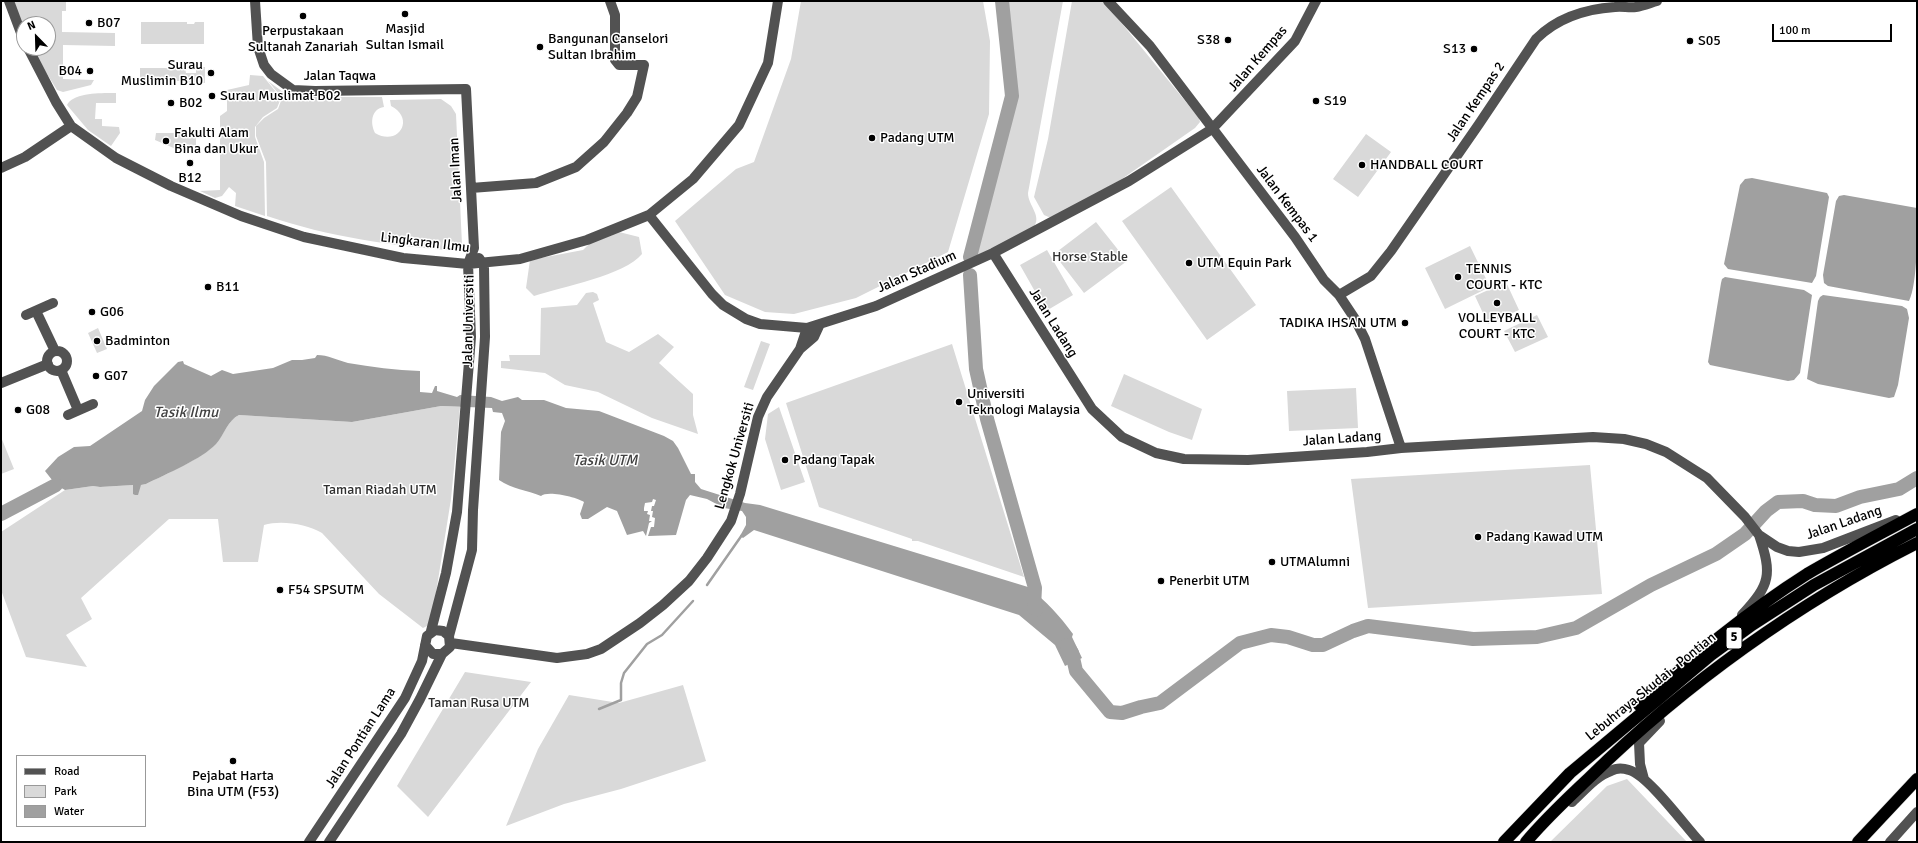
<!DOCTYPE html>
<html>
<head>
<meta charset="utf-8">
<style>
	body { margin:0 }
	#map { position:relative; width:1918px; height:843px; overflow:hidden; background:#fff; font-family:Signika,sans-serif }
	canvas { display:block }
	.frame { position:absolute; inset:0; border:2px solid #000; pointer-events:none }
	.legend { position:absolute; left:16px; top:755px; width:130px; height:72px; box-sizing:border-box; background:#fff; border:1px solid #999; margin:0; padding:5px 7px; list-style:none; font-size:12px; color:#000 }
	.legend li { display:flex; align-items:center; gap:8px; height:20px }
	.legend b { width:20px; border:1px solid #999 }
	.north { position:absolute; left:16px; top:16px; width:40px; height:40px; box-sizing:border-box; background:#fff; border:1px solid #999; border-radius:50%; rotate:337deg; font-size:11px; font-weight:700; line-height:16px; text-align:center; color:#000 }
	.north::after { content:''; display:block; margin:auto; width:14px; height:18px; background:#000; clip-path:polygon(50% 0,100% 100%,50% 72%,0 100%) }
	.scale { position:absolute; left:1772px; top:24px; width:120px; height:18px; box-sizing:border-box; border:2px solid #000; border-top:0; padding-left:5px; font-size:12px; line-height:14px; white-space:nowrap; color:#000; -webkit-text-stroke:3px #fff; paint-order:stroke }
</style>
</head>
<body>
<div id="map">
<canvas width="1918" height="843"></canvas>
<div class="frame"></div>
<ul class="legend">
<li><b style="height:5px;background:#525252"></b>Road</li>
<li><b style="height:11px;background:#d9d9d9"></b>Park</li>
<li><b style="height:11px;background:#a0a0a0"></b>Water</li>
</ul>
<div class="north">N</div>
<div class="scale">100 m</div>
</div>
<script>
const g = document.querySelector('canvas').getContext('2d');
g.lineJoin = 'round';
function paint(path, color) { g.fillStyle = color; g.fill(path, 'evenodd'); }
function trace(path, color, width, dash) { g.strokeStyle = color; g.lineWidth = width; g.lineCap = dash ? 'butt' : 'round'; g.setLineDash(dash || []); g.stroke(path); }
function label(font, color, halo, rows, align = 'center') {
  g.font = font + ' Signika,sans-serif'; g.lineWidth = 3; g.setLineDash([]); g.textBaseline = 'middle'; g.strokeStyle = halo; g.fillStyle = color; for (const [text, x, y, turn = 0] of rows) {
    g.save(); g.translate(x, y); g.rotate((+turn || 0) * Math.PI / 180); g.textAlign = isNaN(turn) ? turn : align; if (halo) g.strokeText(text, 0, 0); g.fillText(text, 0, 0); g.restore();
  }
}
const green = new Path2D(`
	M 14,1 L 66,1 L 66,11 L 62,11 L 62,32 L 115,33 L 115,46 L 63,45 L 63,79 L 94,80 L 91,85 L 63,92 L 57,90 L 31,48 L 48,48 L 48,24 L 24,24 L 24,30 Z
	M 801,1 L 983,1 L 990,41 L 989,114 L 948,252 L 856,298 L 794,314 L 765,312 L 725,295 L 675,221 L 736,169 L 754,162 L 791,59 Z
	M 1006,1 L 1063,1 L 1028,193 C 1028,206 1043,216 1033,228 L 973,259 L 1016,94 Z
	M 1072,1 L 1102,1 L 1106,4 L 1199,118 L 1200,122 L 1195,128 L 1119,181 L 1051,218 L 1044,215 L 1034,197 L 1048,139 Z
	M 141,22 L 187,22 L 187,24 L 194,24 L 195,22 L 204,22 L 204,44 L 141,44 Z
	M 196,67 L 205,67 L 205,83 L 186,83 L 186,81 L 175,81 L 174,78 L 168,81 L 140,81 L 140,68 L 185,68 L 186,73 L 196,73 Z
	M 250,75 L 263,76 L 281,98 L 277,108 L 263,117 L 255,127 L 255,137 L 264,162 L 265,216 L 235,206 L 236,193 L 229,187 L 222,196 L 215,198 L 200,191 L 220,190 L 220,116 L 227,111 L 227,90 L 249,85 Z
	M 268,81 L 283,92 L 299,97 L 382,97 L 384,107 C 371,109 370,123 375,133 C 398,147 416,119 391,106 L 390,100 L 441,99 L 451,106 L 456,114 L 462,245 L 458,251 C 393,246 329,237 267,216 L 266,162 L 256,136 L 256,126 L 264,118 L 278,109 L 282,98 Z
	M 116,93 L 116,103 L 96,103 L 95,119 L 102,119 L 102,126 L 119,127 L 120,133 L 111,146 L 88,130 L 67,105 C 73,92 104,93 116,93 Z
	M 156,133 L 196,133 L 196,145 L 192,146 L 190,151 L 185,149 L 183,152 L 155,140 Z
	M 1366,134 L 1391,152 L 1358,197 L 1333,179 Z
	M 1171,187 L 1256,305 L 1207,340 L 1122,221 Z
	M 1096,222 L 1127,261 L 1084,293 L 1054,254 Z
	M 619,232 L 639,237 L 642,254 C 625,275 562,287 534,296 L 526,288 L 530,260 L 583,250 L 589,244 Z
	M 1470,246 L 1490,287 L 1445,309 L 1425,268 Z
	M 1047,250 L 1073,295 L 1046,311 L 1020,265 Z
	M 1506,282 L 1519,310 L 1488,324 L 1475,296 Z
	M 593,292 L 597,294 L 599,300 L 593,303 L 606,342 L 629,352 L 658,334 L 674,347 L 659,363 L 693,394 L 693,415 L 698,434 L 652,418 L 598,392 L 565,385 L 545,373 L 501,368 L 501,361 L 510,361 L 509,355 L 540,355 L 541,308 L 577,305 L 586,293 Z
	M 1537,315 L 1548,337 L 1515,352 L 1504,331 Z
	M 98,328 L 107,349 L 97,353 L 88,333 Z
	M 761,341 L 770,344 L 753,390 L 744,387 Z
	M 952,344 L 1024,577 L 918,541 L 912,541 L 912,539 L 819,507 L 786,403 Z
	M 1124,374 L 1202,409 L 1192,440 L 1169,432 L 1111,406 Z
	M 1356,388 L 1358,428 L 1289,431 L 1287,391 Z
	M 441,406 L 460,407 L 451,499 L 431,624 L 423,628 L 379,594 L 322,533 C 307,524 281,520 264,525 L 258,562 L 223,562 L 218,519 L 169,519 L 81,598 L 92,619 L 66,635 L 87,667 L 26,657 L 1,590 L 1,532 L 65,490 L 93,486 L 100,487 L 133,485 L 137,491 L 141,485 L 146,484 C 166,474 202,459 216,443 C 224,435 228,420 239,415 L 352,422 Z
	M 779,407 L 805,482 L 781,490 L 765,439 L 768,414 Z
	M 1,437 L 14,469 L 1,474 Z
	M 1590,465 L 1602,594 L 1368,608 L 1351,479 Z
	M 465,672 L 531,682 L 428,817 L 397,786 Z
	M 683,685 L 706,761 L 621,789 L 564,804 L 506,826 L 538,749 L 569,695 L 619,703 Z
	M 1627,779 L 1687,842 L 1550,842 L 1607,786 Z`);
const water = new Path2D(`
	M 1752,178 L 1827,193 L 1829,197 L 1816,276 L 1812,283 L 1728,269 L 1724,264 L 1740,185 L 1745,179 Z
	M 1844,195 L 1917,208 C 1917,231 1918,283 1909,301 L 1828,286 L 1824,283 L 1823,275 L 1836,201 L 1839,196 Z
	M 1725,277 L 1804,290 L 1812,295 L 1800,373 L 1794,380 L 1788,381 L 1710,365 L 1708,362 L 1721,283 L 1722,279 Z
	M 1823,295 L 1902,306 L 1907,309 L 1909,318 L 1898,385 L 1894,397 L 1889,398 L 1818,384 L 1807,379 L 1818,301 L 1820,297 Z
	M 317,355 C 328,355 337,360 348,363 C 371,367 396,370 420,371 L 420,392 L 432,393 L 435,386 L 437,386 L 437,391 L 457,397 L 460,395 L 491,397 L 502,401 L 518,397 L 522,400 L 544,400 L 566,408 L 599,411 L 664,436 L 673,441 L 678,448 L 691,474 L 695,474 L 695,482 L 701,489 L 745,503 L 760,505 L 1028,587 C 1046,601 1060,616 1073,634 L 1072,637 L 1082,658 L 1065,666 L 1055,645 L 1019,615 L 754,530 L 743,538 L 740,536 L 746,525 L 746,517 L 742,511 L 724,508 L 707,499 L 690,495 L 686,500 L 676,535 L 649,536 L 646,536 L 643,531 L 627,535 L 617,511 L 607,507 L 588,519 L 582,519 L 580,514 L 584,502 C 577,497 547,490 541,496 C 527,490 512,489 499,480 L 501,432 L 505,421 L 502,413 L 493,412 L 492,408 L 441,406 L 352,422 L 239,415 C 228,420 224,435 216,444 C 202,459 166,474 146,484 L 141,485 L 138,495 L 135,495 L 133,494 L 133,485 L 100,487 L 93,486 L 65,490 L 56,485 L 45,471 L 58,457 L 74,447 L 90,446 L 142,411 L 145,400 L 154,386 L 178,362 L 183,361 L 184,364 L 211,376 L 222,370 L 233,374 L 273,368 L 292,360 L 302,360 L 315,358 Z`);
const pier = new Path2D(`
	M 653,499 L 656,500 L 654,506 L 652,506 L 651,511 L 653,511 L 652,517 L 655,518 L 654,527 L 651,527 L 648,536 L 646,536 L 649,523 L 652,521 L 649,521 L 650,515 L 647,514 L 648,511 L 644,511 L 644,508 L 645,503 L 652,502 Z`);
const stream = new Path2D(`
	M 707,585 L 742,535
	M 599,709 L 621,700 L 621,683 L 624,673 L 647,644 L 662,635 L 693,601`);
const river = new Path2D(`
	M 970,257 L 1012,96 L 1002,1
	M 970,275 L 976,369 L 987,419 L 1035,588 L 1034,607 L 1036,610
	M 1,514 L 56,485
	M 1067,645 L 1072,653 L 1076,671 L 1110,712 L 1122,713 L 1141,707 L 1160,703 L 1240,643 L 1271,635 L 1288,637 L 1313,645 L 1323,645 L 1353,631 L 1368,626 L 1473,639 L 1537,637 L 1576,628 L 1651,585 L 1716,554 L 1745,534 L 1766,511 L 1778,502 L 1803,501 L 1815,505 L 1836,506 L 1860,497 L 1899,489 L 1917,478`);
const minor = new Path2D(`
	M 9,1 L 24,41
	M 255,1 L 258,47 L 264,65 L 271,74 L 293,90 L 315,91 L 466,89 L 474,248 L 468,264 L 471,337 L 457,512 L 446,573 L 431,631
	M 1108,1 L 1150,46 L 1295,237 L 1324,280 L 1339,295 L 1355,319 L 1365,339 L 1401,448
	M 28,48 L 56,102 L 71,126 L 116,158 L 171,186 L 241,216 L 304,237 L 403,258 L 468,264 L 520,259 L 587,240 L 649,215 L 693,179 L 739,125 L 768,63 L 778,1
	M 1,168 L 25,157 L 71,126
	M 471,188 L 536,183 L 576,167 L 604,142 L 627,113 L 637,97 L 644,65 L 619,65 L 615,60 L 615,15 L 610,1
	M 649,215 L 712,294 L 723,305 L 746,319 L 760,324 L 807,328 L 876,306 L 993,253 L 1129,181 L 1212,129 L 1295,41 L 1316,1
	M 993,253 L 1092,409 L 1122,437 L 1156,453 L 1184,459 L 1248,460 L 1367,452 L 1401,448 L 1593,437 L 1624,439 L 1646,444 L 1666,452 L 1707,478 L 1745,517 L 1759,535 L 1777,547 L 1788,551 L 1799,552 L 1823,548 L 1896,520
	M 1339,295 L 1371,276 L 1391,251 L 1479,124 L 1536,39 C 1557,18 1585,9 1615,7 C 1622,6 1629,8 1636,7 C 1643,6 1650,3 1657,1
	M 36,311 L 55,351
	M 26,315 L 53,303
	M 800,349 L 814,337 L 820,324
	M47 361a10 10 0 1 1 20 0a10 10 0 1 1-20 0Z
	M 61,370 L 78,410
	M 1,383 L 48,364
	M 68,415 L 93,404
	M 1742,615 C 1771,584 1772,574 1759,535
	M 449,636 L 472,550 L 473,510 L 485,337 L 484,266 L 479,258
	M 451,643 L 557,658 L 587,654 L 601,649 L 640,623 L 663,605 L 689,581 L 707,558 L 731,521 L 740,494 L 758,417 L 767,397 L 800,349 L 807,328
	M 1644,779 L 1640,764 L 1639,743 L 1660,721
	M 1572,802 C 1584,791 1596,776 1611,771 C 1616,768 1623,768 1629,770 C 1648,775 1685,826 1700,842
	M 309,842 L 405,698 L 422,661 L 427,636 L 435,630 L 443,631 L 449,636 L 450,647 L 442,654 L 433,654 L 425,645
	M 329,842 L 401,734 L 420,699 L 442,654
	M 1890,842 L 1917,812`);
const highway = new Path2D(`
	M 1639,705 C 1692,658 1747,612 1807,574 C 1843,553 1880,534 1917,514
	M 1504,842 L 1570,773 L 1711,655 L 1752,625 L 1814,585 L 1917,529
	M 1526,842 C 1546,818 1568,798 1590,777 C 1685,684 1798,603 1917,543
	M 1858,842 L 1917,779`);
const markers = [
	[405,14,4,"#000"],
	[303,16,4,"#000"],
	[89,23,4,"#000"],
	[1228,40,4,"#000"],
	[1690,41,4,"#000"],
	[540,47,4,"#000"],
	[1474,49,4,"#000"],
	[90,71,4,"#000"],
	[211,73,4,"#000"],
	[212,96,4,"#000"],
	[1316,101,4,"#000"],
	[171,103,4,"#000"],
	[872,138,4,"#000"],
	[166,141,4,"#000"],
	[190,163,4,"#000"],
	[1362,165,4,"#000"],
	[1189,263,4,"#000"],
	[1458,277,4,"#000"],
	[208,287,4,"#000"],
	[1497,303,4,"#000"],
	[92,312,4,"#000"],
	[1405,323,4,"#000"],
	[97,341,4,"#000"],
	[96,376,4,"#000"],
	[959,402,4,"#000"],
	[18,410,4,"#000"],
	[785,460,4,"#000"],
	[1478,537,4,"#000"],
	[1272,562,4,"#000"],
	[1161,581,4,"#000"],
	[280,590,4,"#000"],
	[233,761,4,"#000"]
];
const shields = [
	[1734,638,16]
];
const shieldNames = [
	["5",1734,638]
];
const poiNames = [
	["B07",97,23],
	["Masjid",405,29,"center"],
	["Sultan Ismail",405,45,"center"],
	["Perpustakaan",303,31,"center"],
	["Sultanah Zanariah",303,47,"center"],
	["Bangunan Canselori",548,39],
	["Sultan Ibrahim",548,55],
	["S38",1220,40,"right"],
	["S05",1698,41],
	["S13",1466,49,"right"],
	["Surau",203,65,"right"],
	["Muslimin B10",203,81,"right"],
	["B04",82,71,"right"],
	["Surau Muslimat B02",220,96],
	["S19",1324,101],
	["B02",179,103],
	["Fakulti Alam",174,133],
	["Bina dan Ukur",174,149],
	["Padang UTM",880,138],
	["HANDBALL COURT",1370,165],
	["B12",190,178,"center"],
	["UTM Equin Park",1197,263],
	["TENNIS",1466,269],
	["COURT - KTC",1466,285],
	["B11",216,287],
	["G06",100,312],
	["VOLLEYBALL",1497,318,"center"],
	["COURT - KTC",1497,334,"center"],
	["TADIKA IHSAN UTM",1397,323,"right"],
	["Badminton",105,341],
	["G07",104,376],
	["Universiti",967,394],
	["Teknologi Malaysia",967,410],
	["G08",26,410],
	["Padang Tapak",793,460],
	["Padang Kawad UTM",1486,537],
	["UTMAlumni",1280,562],
	["Penerbit UTM",1169,581],
	["F54 SPSUTM",288,590],
	["Pejabat Harta",233,776,"center"],
	["Bina UTM (F53)",233,792,"center"]
];
const streetNames = [
	["Jalan Kempas",1258,59,-49],
	["Jalan Taqwa",340,76],
	["Jalan Kempas 2",1476,102,-56],
	["Jalan Iman",456,170,-93],
	["Jalan Kempas 1",1287,204,53],
	["Lingkaran Ilmu",425,243,7],
	["Jalan Stadium",917,272,-24],
	["Jalan Universiti",469,321,-89],
	["Jalan Ladang",1053,323,58],
	["Jalan Ladang",1342,439,-4],
	["Lengkok Universiti",735,456,-74],
	["Jalan Ladang",1844,523,-19],
	["Lebuhraya Skudai - Pontian",1651,687,-39],
	["Jalan Pontian Lama",361,738,-57]
];
const parkNames = [
	["Horse Stable",1090,257],
	["Taman Riadah UTM",380,490],
	["Taman Rusa UTM",479,703]
];
const waterNames = [
	["Tasik Ilmu",186,413],
	["Tasik UTM",605,461]
];
paint(green, '#d9d9d9');
paint(water, '#a0a0a0');
paint(pier, '#fff');
trace(stream, '#a0a0a0', 2.5);
trace(river, '#a0a0a0', 14);
trace(highway, '#dbdbdb', 13);
trace(minor, '#525252', 10);
trace(highway, '#000', 12);
for (const [x, y, r, color] of markers) { const dot = new Path2D(); dot.arc(x, y, r, 0, 2 * Math.PI); g.fillStyle = color; g.fill(dot); trace(dot, '#fff', 1.5); }
for (const [x, y, w] of shields) { const box = new Path2D(); box.roundRect(x - w / 2, y - 11, w, 22, 3); g.fillStyle = '#fff'; g.fill(box); trace(box, '#000', 1); }
label('bold 13px', '#000', null, shieldNames);
label('14px', '#000', '#fff', poiNames, 'left');
label('14px', '#000', '#fff', streetNames);
label('14px', '#303030', '#fff', parkNames);
label('italic 15px', '#414141', '#fff', waterNames);
</script>
</body>
</html>
